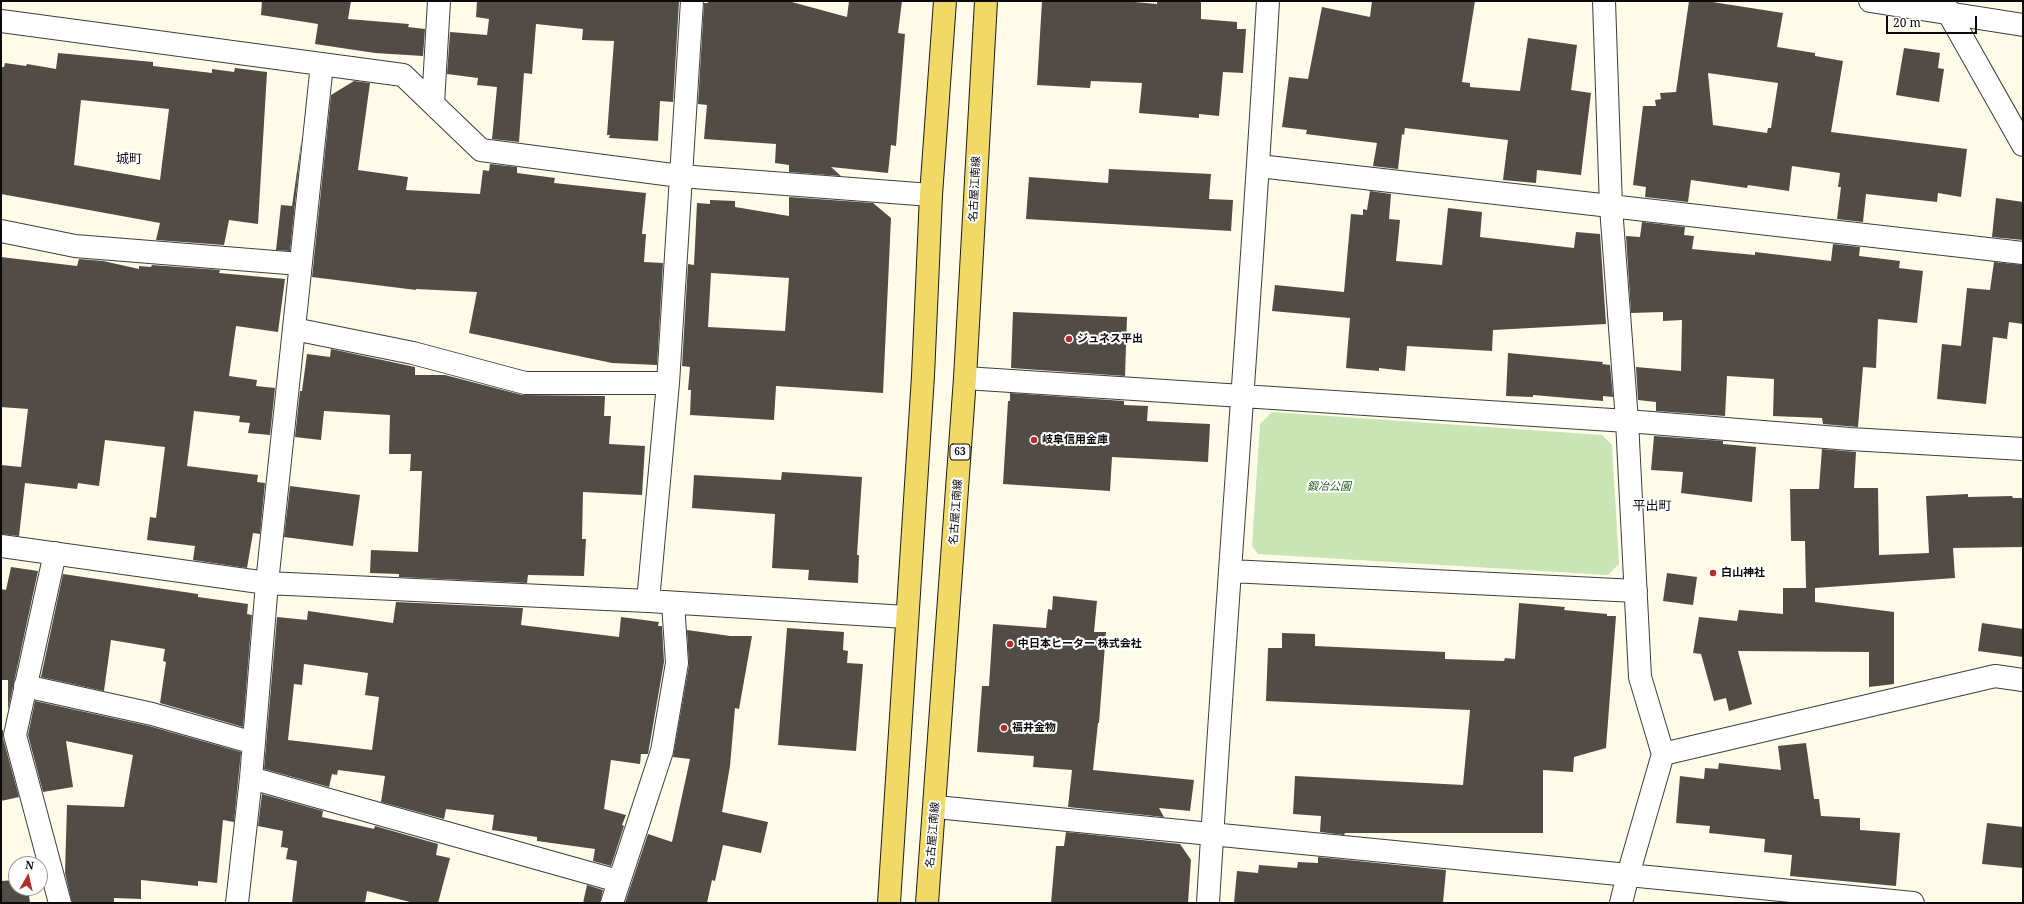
<!DOCTYPE html>
<html>
<head>
<meta charset="utf-8">
<style>
	body { margin:0 }
	#map { position:relative; width:2024px; height:904px; overflow:hidden; background:#fefbe8; font-family:"Noto Serif",serif }
	canvas { display:block }
	.frame { position:absolute; inset:0; border:2px solid #0a0a0a; pointer-events:none }
	.north { position:absolute; left:8px; top:856px; width:40px; height:40px; box-sizing:border-box; background:#fff; border:1px solid #9d9d9d; border-radius:50%; rotate:8deg; font-size:11px; font-weight:700; line-height:16px; text-align:center; color:#0a0a0a }
	.north::after { content:''; display:block; margin:auto; width:14px; height:18px; background:#b22e2b; clip-path:polygon(50% 0,100% 100%,50% 72%,0 100%) }
	.scale { position:absolute; left:1886px; top:16px; width:91px; height:18px; box-sizing:border-box; border:2px solid #0a0a0a; border-top:0; padding-left:5px; font-size:12px; line-height:14px; white-space:nowrap; color:#0a0a0a; -webkit-text-stroke:3px #fff; paint-order:stroke }
</style>
</head>
<body>
<div id="map">
<canvas width="2024" height="904"></canvas>
<div class="frame"></div>
<div class="north">N</div>
<div class="scale">20 m</div>
</div>
<script>
const g = document.querySelector('canvas').getContext('2d');
g.lineJoin = 'round';
function paint(path, color) { g.fillStyle = color; g.fill(path, 'evenodd'); }
function trace(path, color, width, dash) { g.strokeStyle = color; g.lineWidth = width; g.lineCap = dash ? 'butt' : 'round'; g.setLineDash(dash || []); g.stroke(path); }
function label(font, color, halo, rows, align = 'center') {
  g.font = font + ' "Noto Serif","Noto Sans JP",serif'; g.lineWidth = 4; g.setLineDash([]); g.textBaseline = 'middle'; g.strokeStyle = halo; g.fillStyle = color; for (const [text, x, y, turn = 0] of rows) {
    g.save(); g.translate(x, y); g.rotate((+turn || 0) * Math.PI / 180); g.textAlign = isNaN(turn) ? turn : align; if (halo) g.strokeText(text, 0, 0); g.fillText(text, 0, 0); g.restore();
  }
}
const green = new Path2D(`
	M 1272,412 L 1602,435 L 1612,445 L 1619,564 L 1608,575 L 1258,554 L 1252,546 L 1260,424 Z`);
const building = new Path2D(`
	M 262,1 L 351,1 L 348,19 L 409,24 L 408,27 L 425,29 L 423,56 L 375,53 L 315,44 L 318,24 L 261,15 Z
	M 477,1 L 679,2 L 673,102 L 660,101 L 658,141 L 609,138 L 610,135 L 607,135 L 614,41 L 582,40 L 583,29 L 536,24 L 532,74 L 524,73 L 519,142 L 492,139 L 497,87 L 477,85 L 478,78 L 447,74 L 450,32 L 487,35 L 489,19 L 476,17 Z
	M 708,1 L 788,1 L 847,17 L 849,1 L 902,1 L 898,33 L 905,34 L 896,146 L 891,145 L 888,173 L 831,167 L 841,176 L 789,172 L 789,165 L 775,163 L 776,144 L 704,139 L 707,105 L 698,104 L 704,3 L 708,3 Z
	M 1042,1 L 1123,1 L 1157,4 L 1157,1 L 1201,1 L 1201,19 L 1237,22 L 1237,29 L 1246,29 L 1243,73 L 1223,72 L 1219,116 L 1199,114 L 1199,118 L 1139,113 L 1142,83 L 1091,81 L 1090,88 L 1037,85 Z
	M 1372,1 L 1475,1 L 1462,82 L 1470,83 L 1470,87 L 1520,91 L 1528,38 L 1577,45 L 1571,90 L 1591,93 L 1581,175 L 1537,170 L 1536,183 L 1503,180 L 1508,140 L 1405,128 L 1404,135 L 1402,134 L 1398,169 L 1373,166 L 1377,143 L 1306,134 L 1307,130 L 1282,127 L 1289,77 L 1308,79 L 1322,7 L 1370,17 Z
	M 1689,1 L 1706,1 L 1783,13 L 1777,47 L 1815,53 L 1815,56 L 1843,61 L 1831,132 L 1967,149 L 1961,197 L 1938,193 L 1937,202 L 1866,194 L 1863,222 L 1837,219 L 1841,187 L 1838,187 L 1840,173 L 1792,166 L 1789,191 L 1748,185 L 1747,188 L 1691,180 L 1688,202 L 1645,197 L 1646,187 L 1633,185 L 1643,106 L 1656,106 L 1655,100 L 1661,99 L 1660,93 L 1676,92 ZM 1708,73 L 1778,83 L 1771,128 L 1768,128 L 1767,133 L 1713,125 Z
	M 1904,48 L 1940,53 L 1938,68 L 1944,69 L 1939,102 L 1896,95 Z
	M 58,53 L 153,62 L 153,66 L 212,73 L 212,69 L 234,72 L 235,68 L 267,72 L 258,224 L 229,220 L 224,245 L 156,240 L 160,223 L 1,194 L 1,67 L 4,67 L 5,63 L 26,66 L 27,64 L 56,69 ZM 81,100 L 169,109 L 160,180 L 74,165 Z
	M 354,81 L 370,83 L 358,170 L 408,177 L 406,190 L 480,194 L 483,170 L 489,171 L 490,164 L 517,167 L 517,173 L 555,178 L 554,183 L 646,193 L 642,234 L 646,234 L 644,262 L 663,263 L 657,365 L 612,363 L 469,333 L 477,292 L 416,289 L 416,290 L 312,277 L 331,95 Z
	M 302,137 L 290,251 L 276,250 L 281,205 L 292,206 Z
	M 1109,169 L 1211,174 L 1209,199 L 1233,200 L 1231,231 L 1026,219 L 1029,177 L 1108,183 Z
	M 1370,191 L 1391,194 L 1389,219 L 1400,220 L 1396,261 L 1442,265 L 1448,208 L 1482,212 L 1480,237 L 1574,248 L 1576,232 L 1600,234 L 1606,324 L 1493,330 L 1492,351 L 1407,346 L 1405,371 L 1379,368 L 1379,371 L 1346,368 L 1350,318 L 1272,311 L 1275,285 L 1344,292 L 1351,214 L 1363,215 L 1363,209 L 1367,210 Z
	M 789,197 L 873,203 L 891,218 L 883,393 L 776,386 L 774,420 L 690,415 L 691,390 L 688,390 L 690,367 L 682,366 L 688,264 L 694,265 L 697,203 L 710,204 L 710,200 L 735,201 L 735,207 L 789,216 ZM 711,273 L 789,278 L 785,331 L 708,327 Z
	M 1996,198 L 2023,202 L 2023,240 L 1992,237 Z
	M 1642,222 L 1685,227 L 1684,235 L 1694,236 L 1692,249 L 1755,255 L 1755,252 L 1831,261 L 1833,244 L 1860,247 L 1859,256 L 1900,261 L 1899,268 L 1923,271 L 1917,323 L 1878,319 L 1876,368 L 1863,367 L 1858,427 L 1823,424 L 1822,418 L 1773,416 L 1774,379 L 1727,376 L 1725,416 L 1656,411 L 1656,402 L 1638,400 L 1636,367 L 1681,371 L 1682,320 L 1663,321 L 1663,312 L 1631,313 L 1626,236 L 1640,237 Z
	M 1,257 L 77,266 L 79,259 L 103,261 L 139,269 L 139,266 L 151,267 L 152,265 L 220,270 L 219,273 L 285,279 L 278,332 L 236,326 L 229,376 L 257,380 L 256,386 L 275,388 L 270,435 L 248,433 L 250,423 L 239,422 L 240,416 L 194,411 L 187,466 L 258,475 L 257,482 L 265,483 L 260,534 L 253,533 L 247,568 L 193,560 L 195,546 L 147,540 L 150,517 L 156,518 L 165,447 L 105,440 L 99,486 L 78,483 L 77,489 L 25,483 L 19,536 L 1,534 L 1,465 L 21,467 L 28,409 L 1,407 Z
	M 1994,262 L 2023,265 L 2023,324 L 2009,322 L 2007,339 L 1993,337 L 1986,404 L 1937,399 L 1942,344 L 1961,346 L 1967,288 L 1990,290 Z
	M 1013,312 L 1127,317 L 1125,376 L 1011,368 Z
	M 331,349 L 415,367 L 415,375 L 445,375 L 522,395 L 605,396 L 604,416 L 611,416 L 609,444 L 645,446 L 642,495 L 583,492 L 582,539 L 586,539 L 584,576 L 528,575 L 527,583 L 399,577 L 399,574 L 370,573 L 371,550 L 418,552 L 422,471 L 410,471 L 411,454 L 389,454 L 390,415 L 324,411 L 321,440 L 295,437 L 300,391 L 302,391 L 307,354 L 330,357 Z
	M 1508,353 L 1603,362 L 1602,364 L 1610,365 L 1613,397 L 1603,396 L 1603,401 L 1533,395 L 1533,397 L 1506,396 Z
	M 1010,393 L 1124,401 L 1124,405 L 1148,406 L 1147,421 L 1210,424 L 1208,462 L 1112,457 L 1110,491 L 1003,484 L 1008,401 L 1010,401 Z
	M 1654,436 L 1723,441 L 1723,444 L 1756,447 L 1752,502 L 1681,493 L 1683,472 L 1651,470 Z
	M 1822,449 L 1856,452 L 1854,488 L 1878,488 L 1879,555 L 1929,553 L 1926,496 L 1968,494 L 1968,497 L 2012,496 L 2013,498 L 2023,498 L 2023,547 L 1953,548 L 1955,578 L 1815,588 L 1815,602 L 1894,612 L 1894,684 L 1869,687 L 1869,652 L 1738,651 L 1752,704 L 1729,711 L 1726,698 L 1714,701 L 1701,654 L 1693,653 L 1699,617 L 1737,621 L 1739,610 L 1783,614 L 1783,588 L 1806,588 L 1805,541 L 1791,541 L 1790,489 L 1819,489 Z
	M 782,472 L 862,477 L 857,555 L 859,555 L 858,583 L 808,580 L 809,570 L 772,568 L 775,514 L 692,508 L 694,475 L 781,480 Z
	M 290,486 L 360,495 L 353,546 L 284,537 Z
	M 11,567 L 38,571 L 8,710 L 8,680 L 1,680 L 1,589 L 6,590 Z
	M 1667,573 L 1697,577 L 1693,605 L 1663,601 Z
	M 63,574 L 198,594 L 198,597 L 248,604 L 247,614 L 252,615 L 243,727 L 160,703 L 166,662 L 163,661 L 165,649 L 111,640 L 104,691 L 41,677 Z
	M 1053,596 L 1097,601 L 1094,632 L 1106,632 L 1099,723 L 1098,723 L 1093,770 L 1194,780 L 1190,811 L 1159,808 L 1164,817 L 1068,807 L 1072,770 L 1033,767 L 1034,756 L 977,752 L 982,686 L 989,686 L 993,624 L 1046,628 L 1048,609 L 1052,610 Z
	M 396,602 L 523,608 L 521,625 L 619,637 L 621,617 L 659,622 L 658,626 L 662,626 L 664,662 L 648,754 L 641,754 L 640,764 L 611,760 L 604,809 L 626,815 L 622,825 L 624,826 L 611,866 L 593,861 L 595,849 L 537,841 L 537,837 L 492,830 L 494,815 L 446,809 L 444,819 L 381,802 L 385,776 L 338,770 L 337,775 L 332,774 L 329,787 L 264,769 L 277,617 L 307,620 L 308,611 L 393,623 ZM 304,664 L 368,673 L 365,695 L 379,697 L 372,750 L 288,740 L 294,684 L 302,685 Z
	M 1519,603 L 1565,607 L 1564,610 L 1607,614 L 1607,616 L 1616,616 L 1606,748 L 1574,757 L 1573,772 L 1543,770 L 1543,833 L 1345,833 L 1344,835 L 1320,832 L 1321,816 L 1293,814 L 1295,776 L 1463,785 L 1470,710 L 1266,701 L 1268,648 L 1282,648 L 1282,633 L 1315,634 L 1315,646 L 1445,652 L 1445,659 L 1504,661 L 1505,658 L 1515,659 Z
	M 1982,623 L 2023,629 L 2023,657 L 1978,651 Z
	M 787,628 L 844,632 L 843,650 L 848,651 L 847,663 L 863,664 L 856,751 L 778,745 Z
	M 687,630 L 730,636 L 752,636 L 739,709 L 735,708 L 730,766 L 722,812 L 768,822 L 761,853 L 723,845 L 715,881 L 712,880 L 707,903 L 625,903 L 648,834 L 672,842 L 690,759 L 673,757 L 689,665 Z
	M 35,701 L 149,726 L 241,752 L 234,822 L 223,820 L 217,883 L 198,881 L 198,886 L 141,880 L 141,899 L 114,898 L 114,903 L 72,903 L 65,873 L 67,805 L 124,807 L 133,755 L 66,741 L 73,787 L 43,792 L 28,735 Z
	M 1,730 L 3,730 L 3,738 L 19,797 L 1,801 Z
	M 1806,743 L 1814,799 L 1819,799 L 1821,816 L 1860,818 L 1860,830 L 1900,833 L 1896,886 L 1790,876 L 1792,855 L 1764,852 L 1765,839 L 1709,833 L 1710,826 L 1676,823 L 1680,776 L 1704,779 L 1705,768 L 1718,769 L 1719,763 L 1781,770 L 1778,746 Z
	M 262,794 L 323,811 L 322,817 L 374,829 L 375,826 L 438,844 L 436,855 L 450,858 L 438,903 L 414,903 L 367,891 L 365,903 L 292,903 L 297,861 L 286,859 L 288,848 L 281,847 L 283,831 L 258,826 Z
	M 1987,823 L 2023,827 L 2023,868 L 1982,864 Z
	M 1066,832 L 1180,844 L 1191,860 L 1188,903 L 1051,903 L 1056,846 L 1064,846 Z
	M 1318,857 L 1446,870 L 1443,903 L 1234,903 L 1237,871 L 1258,873 L 1259,865 L 1297,868 L 1298,862 L 1318,863 Z
	M 16,880 L 16,888 L 28,888 L 30,903 L 1,903 L 1,881 Z
	M 587,885 L 603,890 L 600,903 L 583,903 Z`);
const minor = new Path2D(`
	M 1604,1 L 1611,207 L 1627,421 L 1640,677 L 1663,754 L 1628,875 L 1621,903
	M 1944,1 L 1949,14 L 2023,145
	M 1,21 L 403,75 L 481,150 L 680,176 L 931,195
	M 433,104 L 439,1
	M 1259,166 L 2023,253
	M 1,231 L 75,246 L 300,264
	M 294,329 L 413,353 L 525,383 L 668,383
	M 965,378 L 1627,421 L 1850,439 L 2023,449
	M 1,546 L 267,583 L 648,601 L 906,617
	M 55,553 L 15,735 L 60,903
	M 1230,571 L 1636,591
	M 648,601 L 668,383 L 692,1
	M 25,686 L 152,714 L 254,743
	M 1663,754 L 1995,676 L 2023,680
	M 251,778 L 618,881
	M 936,807 L 1913,903
	M 237,903 L 251,778 L 267,583 L 322,64
	M 612,903 L 662,751 L 677,663 L 673,603
	M 1208,903 C 1226,602 1251,302 1268,1`);
const tertiary = new Path2D(`
	M 1870,1 L 2023,25`);
const primary = new Path2D(`
	M 889,903 L 923,376 L 931,195 L 945,1
	M 927,903 L 965,378 L 986,1`);
const markers = [
	[1069,339,4,"#b22e2b"],
	[1034,440,4,"#b22e2b"],
	[1713,573,4,"#b22e2b"],
	[1010,644,4,"#b22e2b"],
	[1004,728,4,"#b22e2b"]
];
const shields = [
	[960,452,20]
];
const shieldNames = [
	["63",960,452]
];
const streetNames = [
	["名古屋江南線",975,189,-87],
	["名古屋江南線",956,512,-86],
	["名古屋江南線",933,835,-85]
];
const poiNames = [
	["ジュネス平出",1077,339],
	["岐阜信用金庫",1042,440],
	["白山神社",1721,573],
	["中日本ヒーター 株式会社",1018,644],
	["福井金物",1012,728]
];
const parkNames = [
	["鍛冶公園",1329,487]
];
const quarterNames = [
	["城町",129,159],
	["平出町",1652,506]
];
paint(green, '#cae5b5');
paint(building, '#524c47');
trace(minor, '#3d3d3d', 24);
trace(tertiary, '#3d3d3d', 24);
trace(primary, '#1b1b1b', 24);
trace(minor, '#fff', 22);
trace(tertiary, '#fff', 22);
trace(primary, '#f1d965', 22);
for (const [x, y, r, color] of markers) { const dot = new Path2D(); dot.arc(x, y, r, 0, 2 * Math.PI); g.fillStyle = color; g.fill(dot); trace(dot, '#fff', 1.5); }
for (const [x, y, w] of shields) { const box = new Path2D(); box.roundRect(x - w / 2, y - 8, w, 16, 3); g.fillStyle = '#fff'; g.fill(box); trace(box, '#0a0a0a', 1); }
label('bold 10px', '#0a0a0a', null, shieldNames);
label('11px', '#0a0a0a', '#fff', streetNames);
label('bold 11px', '#0a0a0a', '#fff', poiNames, 'left');
label('italic 11px', '#275d1f', '#fff', parkNames);
label('13px', '#0a0a0a', '#fff', quarterNames);
</script>
</body>
</html>
